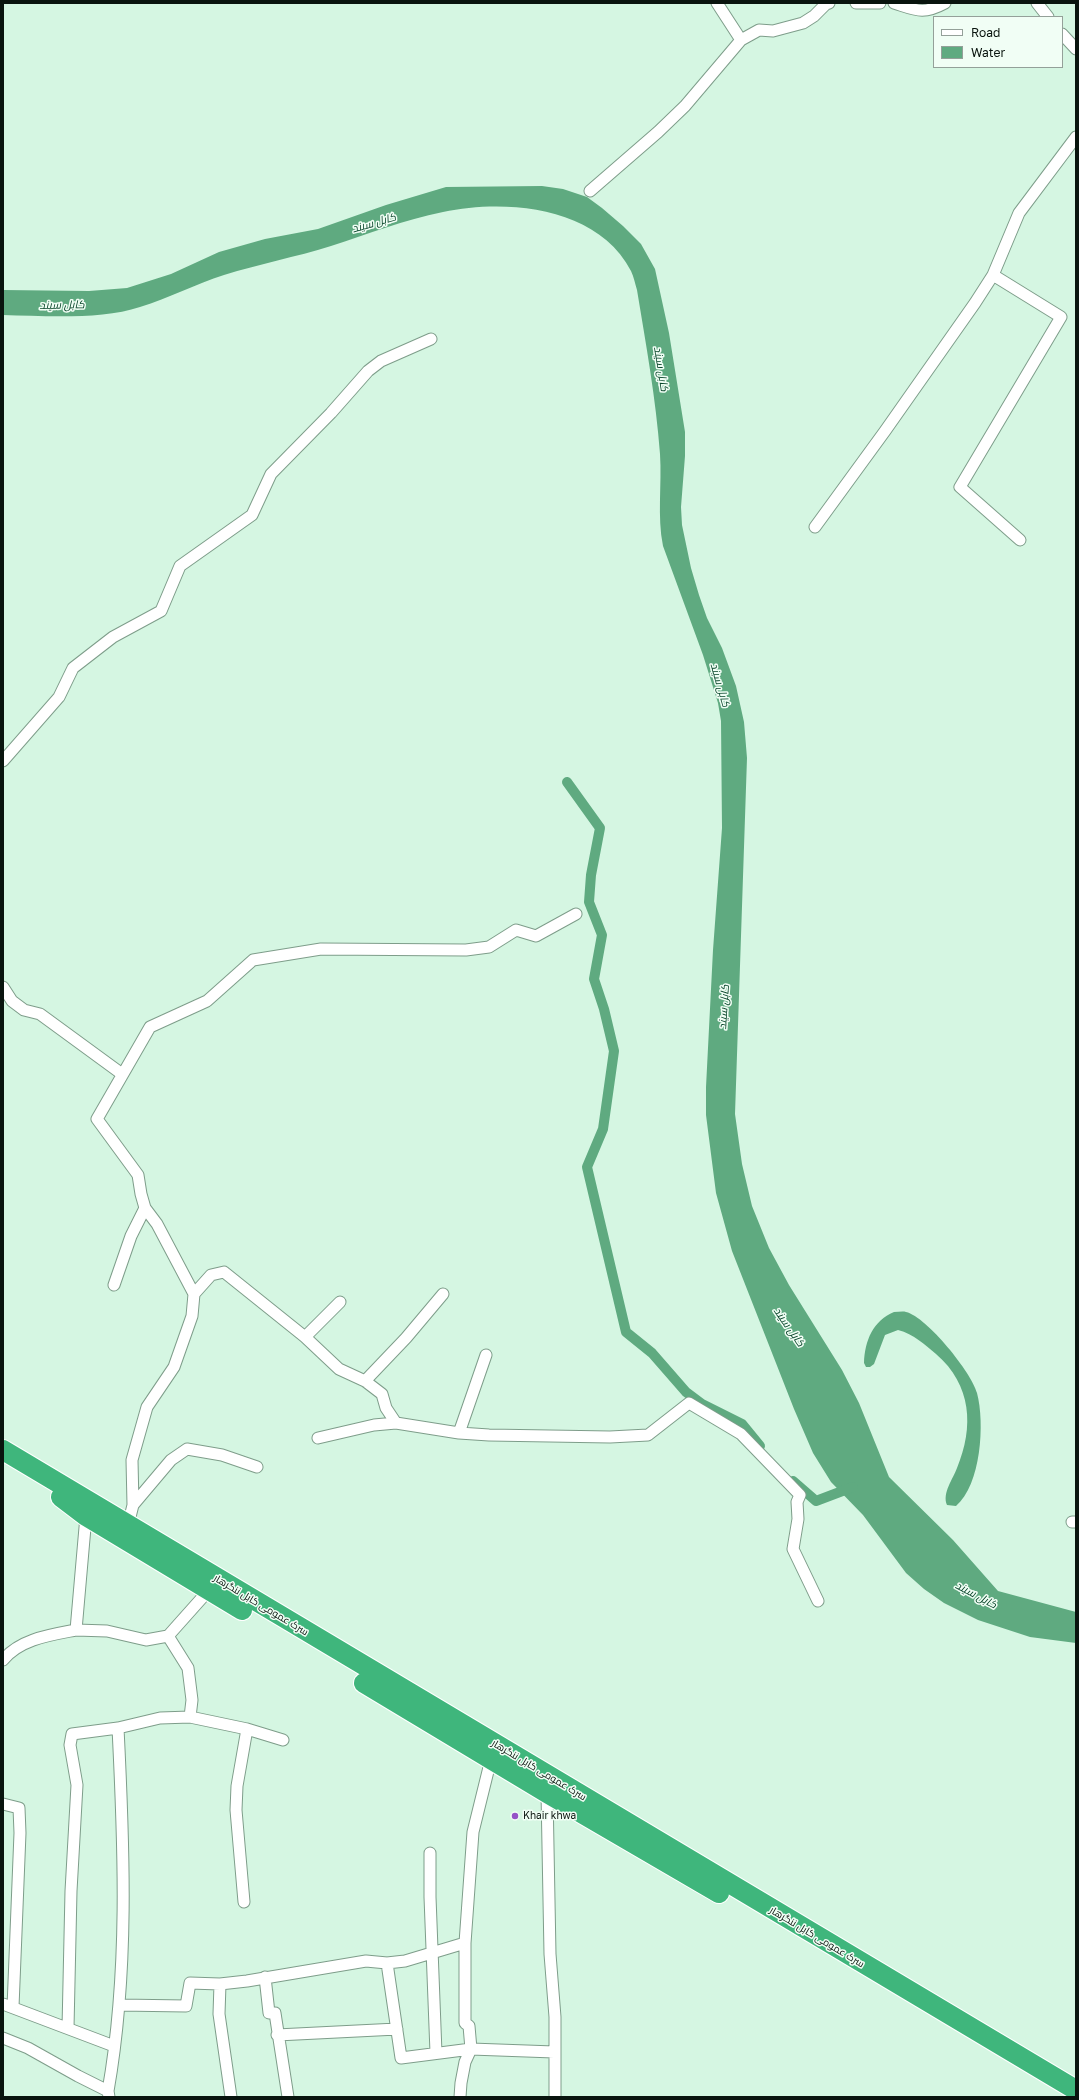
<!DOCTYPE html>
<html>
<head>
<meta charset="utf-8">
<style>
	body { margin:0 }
	#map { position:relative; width:1079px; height:2100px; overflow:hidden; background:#d5f6e2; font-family:"Golos Text",sans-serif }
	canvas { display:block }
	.frame { position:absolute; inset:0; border:4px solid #09140e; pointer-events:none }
	.legend { position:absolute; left:933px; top:16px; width:130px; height:52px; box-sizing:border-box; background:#f1fef5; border:1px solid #94a099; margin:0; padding:5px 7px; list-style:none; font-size:12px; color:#09140e }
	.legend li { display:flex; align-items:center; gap:8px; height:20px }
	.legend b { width:20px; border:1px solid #94a099 }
</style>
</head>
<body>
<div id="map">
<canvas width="1079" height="2100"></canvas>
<div class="frame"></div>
<ul class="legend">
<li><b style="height:5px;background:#fff"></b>Road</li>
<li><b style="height:11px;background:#5faa80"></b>Water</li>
</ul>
</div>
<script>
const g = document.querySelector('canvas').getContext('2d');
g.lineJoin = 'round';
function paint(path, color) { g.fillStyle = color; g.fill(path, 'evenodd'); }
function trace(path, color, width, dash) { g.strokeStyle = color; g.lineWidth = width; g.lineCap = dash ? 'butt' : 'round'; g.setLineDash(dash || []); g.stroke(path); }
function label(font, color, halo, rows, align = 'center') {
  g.font = font + ' "Golos Text",Cairo,sans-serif'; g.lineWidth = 3; g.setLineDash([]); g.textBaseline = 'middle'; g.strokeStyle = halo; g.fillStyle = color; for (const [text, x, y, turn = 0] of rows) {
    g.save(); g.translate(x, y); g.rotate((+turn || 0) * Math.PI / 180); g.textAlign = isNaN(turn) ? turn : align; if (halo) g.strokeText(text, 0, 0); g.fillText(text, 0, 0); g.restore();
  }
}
const water = new Path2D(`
	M 542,186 L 563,189 L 587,197 L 602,208 L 623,226 L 641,244 L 655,269 L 669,333 L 685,432 L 685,456 L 681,507 L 682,525 L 691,568 L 699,595 L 707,618 L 722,648 L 736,686 L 744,722 L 747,758 L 735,1114 L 742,1164 L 752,1206 L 769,1248 L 789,1285 L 842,1370 L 859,1403 L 889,1477 L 953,1540 L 998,1591 L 1076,1612 L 1076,1643 L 1030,1637 L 978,1620 L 944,1603 L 924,1589 L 906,1573 L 863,1515 L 831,1482 L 813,1453 L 794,1409 L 732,1251 L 716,1193 L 706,1115 L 706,1087 L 713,950 L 722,828 L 721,721 L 718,703 L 703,655 L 663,546 C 657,516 662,485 660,454 C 656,399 646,345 637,290 C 635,284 634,277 631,271 C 597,206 506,199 443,212 C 404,220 368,234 331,246 C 296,257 259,264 224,275 C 196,284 169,298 140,307 C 101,320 45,316 3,315 L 3,290 L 89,291 L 127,288 L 171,274 L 219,252 L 265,239 L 318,229 L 386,205 L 446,187 Z
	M 894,1312 C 898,1312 903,1311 906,1312 C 927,1317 972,1373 977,1393 C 985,1423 981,1485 956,1506 L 947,1505 C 942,1493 953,1479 957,1468 C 974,1427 972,1385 936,1354 C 925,1345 914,1334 898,1330 L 885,1335 L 874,1364 L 870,1367 L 866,1367 L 864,1363 C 865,1340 873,1321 894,1312 Z`);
const canal = new Path2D(`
	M 567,782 L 600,828 L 591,875 L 589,902 L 602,935 L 594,979 L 604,1009 L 614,1051 L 603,1129 L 587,1167 L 626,1332 L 652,1353 L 686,1392 L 702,1404 L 742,1424 L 760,1446
	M 793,1481 L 816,1501 L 853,1487`);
const street = new Path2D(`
	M 717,3 L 741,40
	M 856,3 L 880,3
	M 894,3 C 916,10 923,15 945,3
	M 1037,3 L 1048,17
	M 1062,34 L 1076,49
	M 590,191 L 658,132 L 685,106 L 741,40 L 759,30 L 773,31 L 803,23 L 814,16 L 826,4 L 829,3
	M 993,275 L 1061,317 L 960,487 L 1020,540
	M 815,527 L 885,431 L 975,303 L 993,275 L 1019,213 L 1076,137
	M 3,761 L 59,697 L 73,668 L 113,637 L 161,611 L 180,566 L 252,515 L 271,474 L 331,413 L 368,371 L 381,361 L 431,339
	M 3,987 L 12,1001 L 24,1010 L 40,1014 L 122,1074
	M 114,1285 L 131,1236 L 145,1208
	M 194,1294 L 211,1275 L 224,1272 L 305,1337 L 339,1369 L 365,1381 L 382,1394 L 386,1408 L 396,1423
	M 305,1337 L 340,1302
	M 365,1381 L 406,1338 L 443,1294
	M 459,1433 L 486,1355
	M 318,1438 L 374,1425 L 396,1423 L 459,1433 L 489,1435 L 610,1437 L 648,1435 L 689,1403 L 741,1434 L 800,1495 L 797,1502 L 798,1519 L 793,1549 L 818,1601
	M 133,1505 L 171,1460 L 187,1449 L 222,1455 L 257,1467
	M 1072,1522 L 1076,1522
	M 128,1525 L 133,1505 L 132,1460 L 147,1407 L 174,1367 L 192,1316 L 194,1294 L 157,1224 L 145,1208 L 141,1194 L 138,1175 L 97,1119 L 150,1027 L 207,1001 L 253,960 L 321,949 L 466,950 L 489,947 L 516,930 L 536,936 L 576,914
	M 76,1630 L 107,1631 L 146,1640 L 168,1636 L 209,1590
	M 168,1636 L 188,1668 L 192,1700 L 190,1717
	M 3,1660 C 20,1639 50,1635 76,1630 L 86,1516
	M 547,1793 L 550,1954 L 555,2017 L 555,2097
	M 3,1804 L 19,1808 L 20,1833 L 13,2007
	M 430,1853 L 430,1897 L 436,2053
	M 244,1902 L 236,1810 L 237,1786 L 247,1729
	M 387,1963 L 401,2058 L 471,2049 L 554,2052
	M 265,1977 L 269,2013 L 275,2013 L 288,2097
	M 220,1984 L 219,2014 L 231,2097
	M 3,2004 L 114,2046
	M 120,2005 L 186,2006 L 190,1983 L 220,1984 L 247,1981 L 366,1961 L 387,1963 L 405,1961 L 465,1943
	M 68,2028 L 71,1891 L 77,1785 L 70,1745 L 72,1734 L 118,1728 L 160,1718 L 190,1717 L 247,1729 L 283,1740
	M 277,2035 L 397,2029
	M 3,2038 L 28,2048 L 78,2076 L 108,2091
	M 109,2097 L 108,2091 C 129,1972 124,1848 118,1728
	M 460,2097 L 461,2083 L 465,2062 L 471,2049 L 469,2026 L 465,2023 L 465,1943 L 473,1832 L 491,1759`);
const highway = new Path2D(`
	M 3,1450 L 1076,2090
	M 61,1497 L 86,1516 L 242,1610
	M 364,1683 L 547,1793 L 719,1893`);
const markers = [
	[515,1816,4,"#9552c7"]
];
const streetNames = [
	["سرک عمومی کابل ننگرهار",261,1605,31],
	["سرک عمومی کابل ننگرهار",539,1770,31],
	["سرک عمومی کابل ننگرهار",817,1937,31]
];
const poiNames = [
	["Khair khwa",523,1816]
];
const waterNames = [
	["کابل سيند",374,223,-16],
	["کابل سيند",62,305,-1],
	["کابل سيند",661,369,81],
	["کابل سيند",720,685,74],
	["کابل سيند",724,1007,-86],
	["کابل سيند",789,1327,55],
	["کابل سيند",976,1595,28]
];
paint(water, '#5faa80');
trace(canal, '#5faa80', 10);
trace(street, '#7e9d8a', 13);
trace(highway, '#fff', 22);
trace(street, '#fff', 11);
trace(highway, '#3fb67c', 20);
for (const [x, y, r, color] of markers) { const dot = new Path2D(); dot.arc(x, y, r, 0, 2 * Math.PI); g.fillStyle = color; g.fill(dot); trace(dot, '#f1fef5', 1.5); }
label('10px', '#09140e', '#f1fef5', streetNames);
label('10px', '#09140e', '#f1fef5', poiNames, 'left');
label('italic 11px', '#08452a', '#f1fef5', waterNames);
</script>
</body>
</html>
